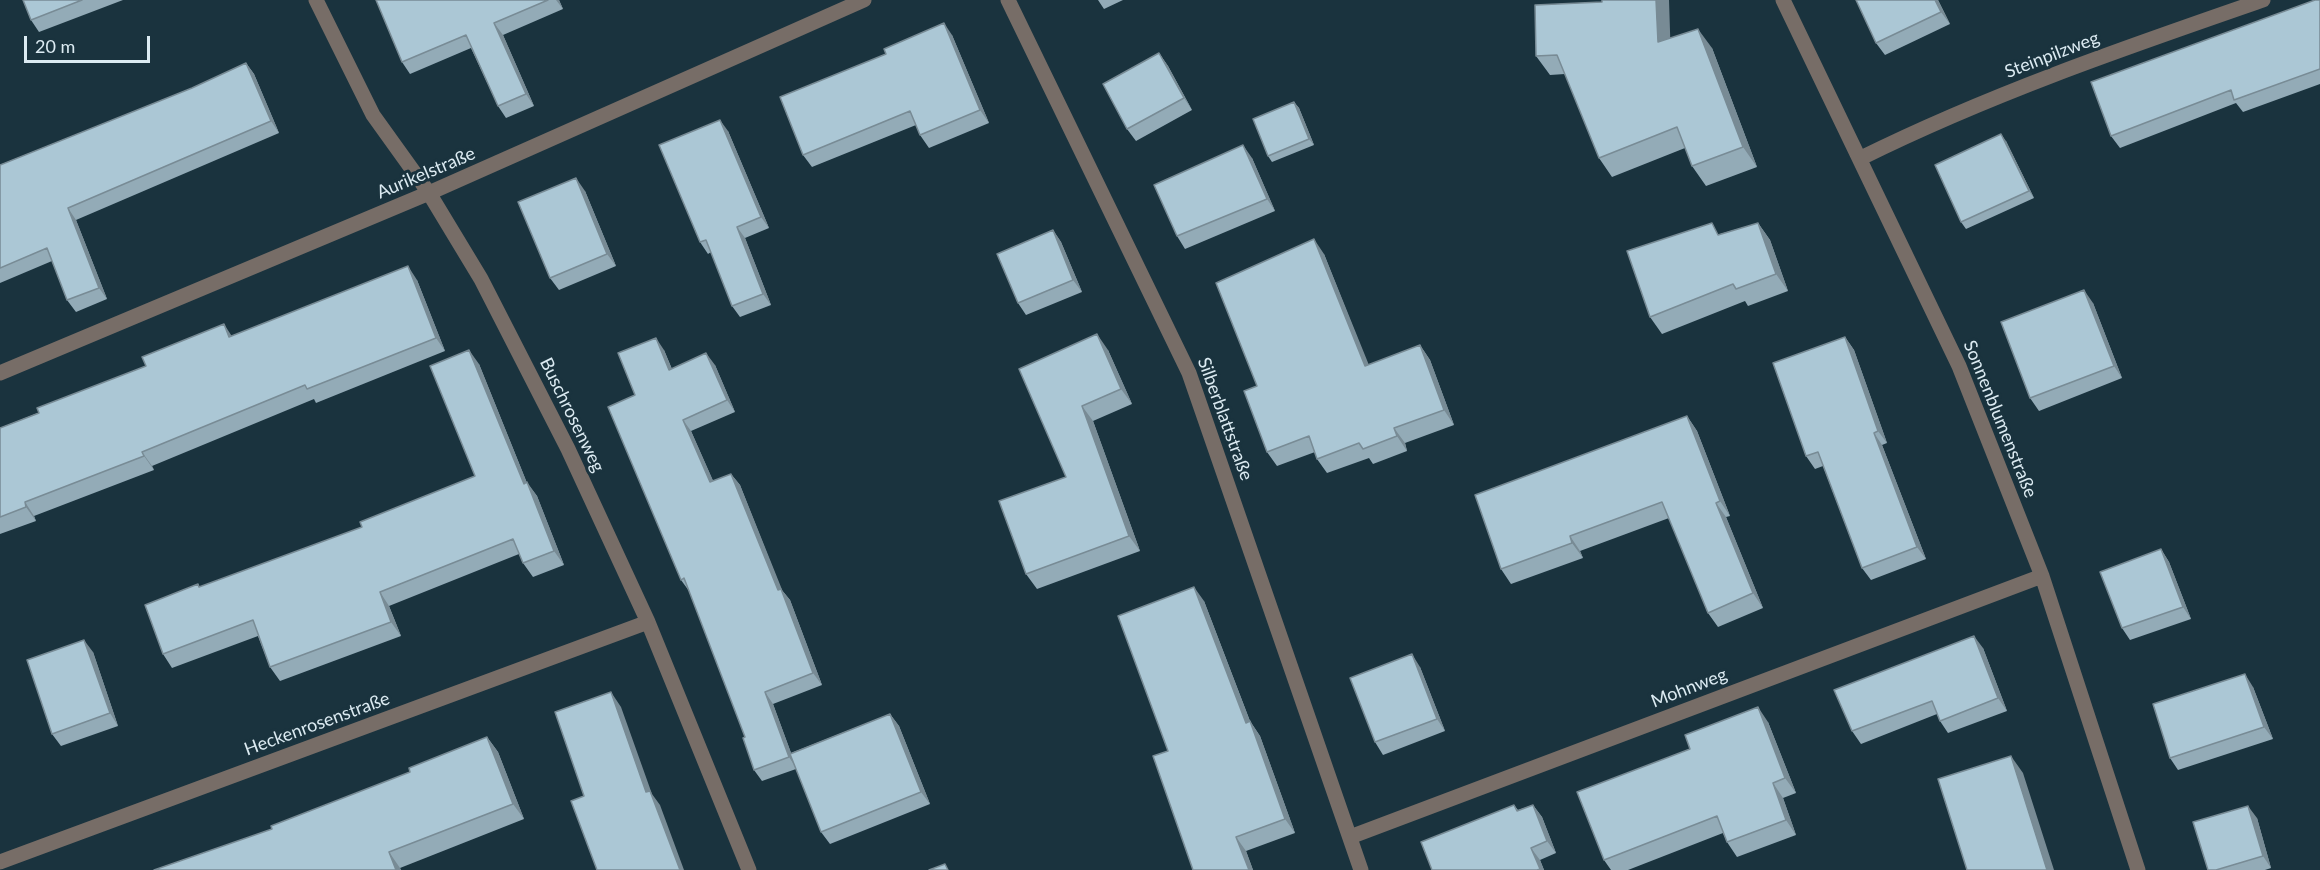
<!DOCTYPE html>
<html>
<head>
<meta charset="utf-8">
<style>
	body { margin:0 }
	#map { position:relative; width:2320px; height:870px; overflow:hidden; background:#1a333e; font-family:Lato,sans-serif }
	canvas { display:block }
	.scale { position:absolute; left:24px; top:36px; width:126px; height:27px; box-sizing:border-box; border:3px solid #dcebf2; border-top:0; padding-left:8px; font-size:18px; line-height:21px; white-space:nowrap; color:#dcebf2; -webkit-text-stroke:4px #1a333e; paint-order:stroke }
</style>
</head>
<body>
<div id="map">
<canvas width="2320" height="870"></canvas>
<div class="scale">20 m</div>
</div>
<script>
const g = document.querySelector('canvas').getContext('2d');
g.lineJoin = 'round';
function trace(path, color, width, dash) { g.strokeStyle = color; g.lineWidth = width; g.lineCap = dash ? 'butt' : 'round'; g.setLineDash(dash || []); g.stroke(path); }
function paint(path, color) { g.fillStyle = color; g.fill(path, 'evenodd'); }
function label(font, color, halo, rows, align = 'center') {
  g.font = font + ' Lato,sans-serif'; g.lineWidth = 6; g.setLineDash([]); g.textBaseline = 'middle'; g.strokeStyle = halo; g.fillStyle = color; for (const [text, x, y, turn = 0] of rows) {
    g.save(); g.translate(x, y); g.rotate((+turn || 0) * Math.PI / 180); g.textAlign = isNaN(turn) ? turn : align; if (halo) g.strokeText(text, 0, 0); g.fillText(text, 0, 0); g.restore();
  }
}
const minor = new Path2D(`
	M 316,0 L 373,115 L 429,193 L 481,279 L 568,449 L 648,622 L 749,870
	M 1008,0 L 1189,373 L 1361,870
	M 1783,0 L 1959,366 L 2042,576 L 2138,870
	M 1861,158 C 1990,94 2127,47 2263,0
	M 0,373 L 429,193 L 864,0
	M 1350,837 L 2042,576
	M 0,862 L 648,622`);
const wall = new Path2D(`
	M 23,0 L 123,0 L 39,32 L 31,20 Z
	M 376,0 L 559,0 L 563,9 L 503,35 L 534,106 L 506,118 L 498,106 L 471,48 L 410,74 L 402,62 Z
	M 1098,0 L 1123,0 L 1104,9 Z
	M 1856,0 L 1938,0 L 1950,24 L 1885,55 L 1876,43 Z
	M 2320,0 L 2320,84 L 2243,112 L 2236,103 L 2120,148 L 2111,136 Z
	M 952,35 L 989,123 L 929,148 L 920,135 L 916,125 L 812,167 L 803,155 Z
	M 1670,38 L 1712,48 L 1757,167 L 1706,186 L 1692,166 L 1685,148 L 1612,177 L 1599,158 L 1565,74 L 1550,75 L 1536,56 Z
	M 1159,53 L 1168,66 L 1192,110 L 1136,141 L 1127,129 Z
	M 246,63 L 254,74 L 279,133 L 76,220 L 107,299 L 76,312 L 67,300 L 52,261 L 0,283 L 0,165 L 192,88 Z
	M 1294,102 L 1299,108 L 1314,145 L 1272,162 L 1268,156 Z
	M 728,131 L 769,228 L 745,238 L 771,305 L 740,317 L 732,306 L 711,252 L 708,254 L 700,242 Z
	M 2006,141 L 2034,198 L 1966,229 L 1961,222 Z
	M 1252,158 L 1275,211 L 1185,249 L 1177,236 Z
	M 585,191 L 616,266 L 559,290 L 550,278 Z
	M 1758,223 L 1770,240 L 1788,291 L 1748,306 L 1745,301 L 1662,334 L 1650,317 L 1720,234 Z
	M 1053,230 L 1061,242 L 1082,292 L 1026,315 L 1018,303 Z
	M 1324,254 L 1368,365 L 1420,345 L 1430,360 L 1454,425 L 1405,443 L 1407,451 L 1373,464 L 1369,458 L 1327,473 L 1317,459 L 1315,452 L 1277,466 L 1267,452 L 1257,386 Z
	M 417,280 L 445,351 L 316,403 L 314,399 L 152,466 L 154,470 L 34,516 L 36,521 L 0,534 L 0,428 L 232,336 Z
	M 2093,303 L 2122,378 L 2039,411 L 2030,398 Z
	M 1845,337 L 1854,350 L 1887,443 L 1882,445 L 1926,559 L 1871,580 L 1862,568 L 1823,466 L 1815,469 L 1806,456 Z
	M 664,350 L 672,369 L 715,365 L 735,412 L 691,431 L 713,481 L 731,474 L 740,485 L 781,589 L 790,600 L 822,685 L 773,704 L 791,753 L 890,714 L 899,726 L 930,804 L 830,844 L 821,832 L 796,769 L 762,781 L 754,770 L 745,737 L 689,591 L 681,580 L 635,395 Z
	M 1108,350 L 1132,404 L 1093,421 L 1140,551 L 1037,589 L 1026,574 L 1066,477 L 1019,369 Z
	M 479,364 L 527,483 L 537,496 L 564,565 L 533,577 L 523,563 L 519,554 L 389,606 L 401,636 L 280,681 L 270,667 L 258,636 L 172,668 L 163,654 L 200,587 L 362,527 L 475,476 Z
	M 1687,416 L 1697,431 L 1730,516 L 1726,517 L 1763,608 L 1718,627 L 1708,613 L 1669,518 L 1580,551 L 1583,558 L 1511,584 L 1501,569 Z
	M 2161,549 L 2169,562 L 2191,619 L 2130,640 L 2122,628 Z
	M 1204,601 L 1250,721 L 1260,736 L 1295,833 L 1246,851 L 1253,870 L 1193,870 L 1168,751 Z
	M 1983,648 L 2007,711 L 1948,733 L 1940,721 L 1937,714 L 1861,744 L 1852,731 Z
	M 93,652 L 118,726 L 61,746 L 52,734 Z
	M 1420,667 L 1445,731 L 1383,755 L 1375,742 Z
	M 2253,687 L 2273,739 L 2178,770 L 2170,758 Z
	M 1768,722 L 1796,793 L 1783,798 L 1796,835 L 1737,857 L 1727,842 L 1723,833 L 1628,870 L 1611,870 L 1604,860 Z
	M 487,737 L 498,752 L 524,819 L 400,868 L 401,870 L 154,870 L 272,829 L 410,772 Z
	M 1514,805 L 1518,810 L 1533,805 L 1542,817 L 1556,853 L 1540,860 L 1544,870 L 1432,870 Z
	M 2257,818 L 2271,868 L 2265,870 L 2208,870 Z`);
const shadedWall = new Path2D(`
	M 556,0 L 559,0 L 563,9 Z
	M 1656,0 L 1669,0 L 1671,62 L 1658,42 Z
	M 1935,0 L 1938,0 L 1950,24 L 1941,12 Z
	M 494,23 L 503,35 L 534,106 L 526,94 Z
	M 944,23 L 952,35 L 989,123 L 980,110 Z
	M 1698,29 L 1712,48 L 1757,167 L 1743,147 Z
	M 1159,53 L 1168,66 L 1192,110 L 1184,98 Z
	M 246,63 L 254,74 L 279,133 L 271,121 Z
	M 1294,102 L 1299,108 L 1314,145 L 1309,139 Z
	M 720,120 L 728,131 L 769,228 L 761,217 Z
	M 2001,134 L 2006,141 L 2034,198 L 2029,191 Z
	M 1243,145 L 1252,158 L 1275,211 L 1267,199 Z
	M 576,178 L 585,191 L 616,266 L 607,254 Z
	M 68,208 L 76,220 L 107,299 L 99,288 Z
	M 1758,223 L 1770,240 L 1788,291 L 1776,274 Z
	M 737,227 L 745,238 L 771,305 L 763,294 Z
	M 1053,230 L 1061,242 L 1082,292 L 1073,280 Z
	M 1314,239 L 1324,254 L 1375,380 L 1365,366 Z
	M 408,266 L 417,280 L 445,351 L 436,338 Z
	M 2084,290 L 2093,303 L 2122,378 L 2114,366 Z
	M 224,324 L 233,338 L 229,337 Z
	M 1097,334 L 1108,350 L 1132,404 L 1121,389 Z
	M 1845,337 L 1854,350 L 1887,443 L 1878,431 Z
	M 656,338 L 664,350 L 677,382 L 669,370 Z
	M 1420,345 L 1430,360 L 1454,425 L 1444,410 Z
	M 469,350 L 479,364 L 533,498 L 524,484 Z
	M 706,353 L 715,365 L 735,412 L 727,400 Z
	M 1082,406 L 1093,421 L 1140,551 L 1129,536 Z
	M 1687,416 L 1697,431 L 1730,516 L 1720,501 Z
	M 683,420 L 691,431 L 719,494 L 710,482 Z
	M 1394,428 L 1405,443 L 1407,451 L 1397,436 Z
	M 1874,433 L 1882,445 L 1926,559 L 1917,547 Z
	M 142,452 L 152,466 L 154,470 L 144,456 Z
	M 731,474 L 740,485 L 783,592 L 781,589 L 790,600 L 822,685 L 813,673 L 778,590 Z
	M 527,482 L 537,496 L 564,565 L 554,551 Z
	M 25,502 L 34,516 L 36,521 L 26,507 Z
	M 1716,503 L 1726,517 L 1763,608 L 1753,593 Z
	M 1570,536 L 1580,551 L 1583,558 L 1572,543 Z
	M 2161,549 L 2169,562 L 2191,619 L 2183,607 Z
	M 1194,587 L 1204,601 L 1256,737 L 1246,723 Z
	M 380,592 L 389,606 L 401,636 L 391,622 Z
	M 1974,636 L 1983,648 L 2007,711 L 1998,698 Z
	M 84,640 L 93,652 L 118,726 L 110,713 Z
	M 1412,654 L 1420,667 L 1445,731 L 1437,719 Z
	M 2245,674 L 2253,687 L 2273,739 L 2264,727 Z
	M 611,692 L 621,707 L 652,794 L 660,805 L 684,870 L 680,870 L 646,792 Z
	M 765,692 L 773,704 L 797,769 L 789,757 Z
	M 1758,707 L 1768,722 L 1796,793 L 1785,778 Z
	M 890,714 L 899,726 L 930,804 L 921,792 Z
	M 1250,721 L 1260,736 L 1295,833 L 1285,819 Z
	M 487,737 L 498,752 L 524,819 L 513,804 Z
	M 2011,756 L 2023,773 L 2054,870 L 2047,870 Z
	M 1773,783 L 1783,798 L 1796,835 L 1786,820 Z
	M 1533,805 L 1542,817 L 1556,853 L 1547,841 Z
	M 2248,806 L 2257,818 L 2271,868 L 2263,856 Z
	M 1236,837 L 1246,851 L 1253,870 L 1249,870 Z
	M 1531,848 L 1540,860 L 1544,870 L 1540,870 L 1540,869 Z
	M 389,852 L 400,868 L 401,870 L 396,870 Z`);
const building = new Path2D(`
	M 23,0 L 82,0 L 31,20 Z
	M 376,0 L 548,0 L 494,23 L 526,94 L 498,106 L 466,35 L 402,62 Z
	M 1602,0 L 1656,0 L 1658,42 L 1698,29 L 1743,147 L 1692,166 L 1677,127 L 1599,158 L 1557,55 L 1536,56 L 1535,5 L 1602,2 Z
	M 1856,0 L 1935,0 L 1941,12 L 1876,43 Z
	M 2315,0 L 2320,0 L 2320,69 L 2234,100 L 2231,90 L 2111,136 L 2091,82 Z
	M 944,23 L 980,110 L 920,135 L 910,111 L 803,155 L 780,97 L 886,54 L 884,49 Z
	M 1159,53 L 1184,98 L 1127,129 L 1103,84 Z
	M 246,63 L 271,121 L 68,208 L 99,288 L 67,300 L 47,248 L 0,268 L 0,165 L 192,88 Z
	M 1294,102 L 1309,139 L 1268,156 L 1253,119 Z
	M 720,120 L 761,217 L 737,227 L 763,294 L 732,306 L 706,240 L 700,242 L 659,145 Z
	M 2001,134 L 2029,191 L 1961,222 L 1935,165 Z
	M 1243,145 L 1267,199 L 1177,236 L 1154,185 Z
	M 576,178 L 607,254 L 550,278 L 518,202 Z
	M 1712,223 L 1718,235 L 1758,223 L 1776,274 L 1736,289 L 1733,284 L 1650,317 L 1627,251 Z
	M 1053,230 L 1073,280 L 1018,303 L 997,254 Z
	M 1314,239 L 1365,366 L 1420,345 L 1444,410 L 1394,428 L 1397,436 L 1363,449 L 1359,443 L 1317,459 L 1309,436 L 1267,452 L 1244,391 L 1257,386 L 1216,283 Z
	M 408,266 L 436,338 L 307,389 L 305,385 L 142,452 L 144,456 L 25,502 L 26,507 L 0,517 L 0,428 L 39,413 L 37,408 L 146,366 L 142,357 L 224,324 L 229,337 Z
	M 2084,290 L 2114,366 L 2030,398 L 2001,322 Z
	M 1097,334 L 1121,389 L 1082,406 L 1129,536 L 1026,574 L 999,501 L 1066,477 L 1019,369 Z
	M 1845,337 L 1878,431 L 1874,433 L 1917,547 L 1862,568 L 1818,452 L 1806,456 L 1773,363 Z
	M 656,338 L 669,370 L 706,353 L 727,400 L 683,420 L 710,482 L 731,474 L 778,590 L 781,589 L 813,673 L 765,692 L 789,757 L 754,770 L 743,738 L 745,737 L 684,578 L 681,580 L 608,407 L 635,395 L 618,353 Z
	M 469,350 L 524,484 L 527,482 L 554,551 L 523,563 L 513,539 L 380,592 L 391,622 L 270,667 L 253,620 L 163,654 L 145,605 L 198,584 L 199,587 L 362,527 L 360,522 L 475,476 L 430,366 Z
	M 1687,416 L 1720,501 L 1716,503 L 1753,593 L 1708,613 L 1662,502 L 1570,536 L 1572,543 L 1501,569 L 1475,495 Z
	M 2161,549 L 2183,607 L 2122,628 L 2100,572 Z
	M 1194,587 L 1246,723 L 1250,721 L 1285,819 L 1236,837 L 1249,870 L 1193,870 L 1153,756 L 1168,751 L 1118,616 Z
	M 1974,636 L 1998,698 L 1940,721 L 1932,701 L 1852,731 L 1834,690 Z
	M 84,640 L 110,713 L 52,734 L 27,660 Z
	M 1412,654 L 1437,719 L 1375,742 L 1350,678 Z
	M 2245,674 L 2264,727 L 2170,758 L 2153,704 Z
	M 611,692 L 646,792 L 650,791 L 680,870 L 597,870 L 571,801 L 584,796 L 555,712 Z
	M 1758,707 L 1785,778 L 1773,783 L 1786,820 L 1727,842 L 1717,816 L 1604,860 L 1577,792 L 1690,749 L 1685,735 Z
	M 890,714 L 921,792 L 821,832 L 790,754 Z
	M 487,737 L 513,804 L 389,852 L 396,870 L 154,870 L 272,829 L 271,826 L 410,772 L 409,768 Z
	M 2011,756 L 2047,870 L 1967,870 L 1938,779 Z
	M 1514,805 L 1517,811 L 1533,805 L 1547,841 L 1531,848 L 1540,869 L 1537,870 L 1432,870 L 1421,842 Z
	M 2248,806 L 2263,856 L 2216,870 L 2208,870 L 2193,822 Z
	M 945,864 L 948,870 L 929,870 Z`);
const streetNames = [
	["Steinpilzweg",2052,55,-21],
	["Aurikelstraße",426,173,-23],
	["Buschrosenweg",572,415,64],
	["Silberblattstraße",1225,419,70],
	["Sonnenblumenstraße",2000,419,68],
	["Mohnweg",1689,688,-21],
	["Heckenrosenstraße",317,724,-20]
];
trace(minor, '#776d67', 15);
paint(wall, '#93abb7');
paint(shadedWall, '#788b95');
paint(building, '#abc7d5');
trace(building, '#788b95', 1.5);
label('18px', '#dcebf2', '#1a333e', streetNames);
</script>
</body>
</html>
